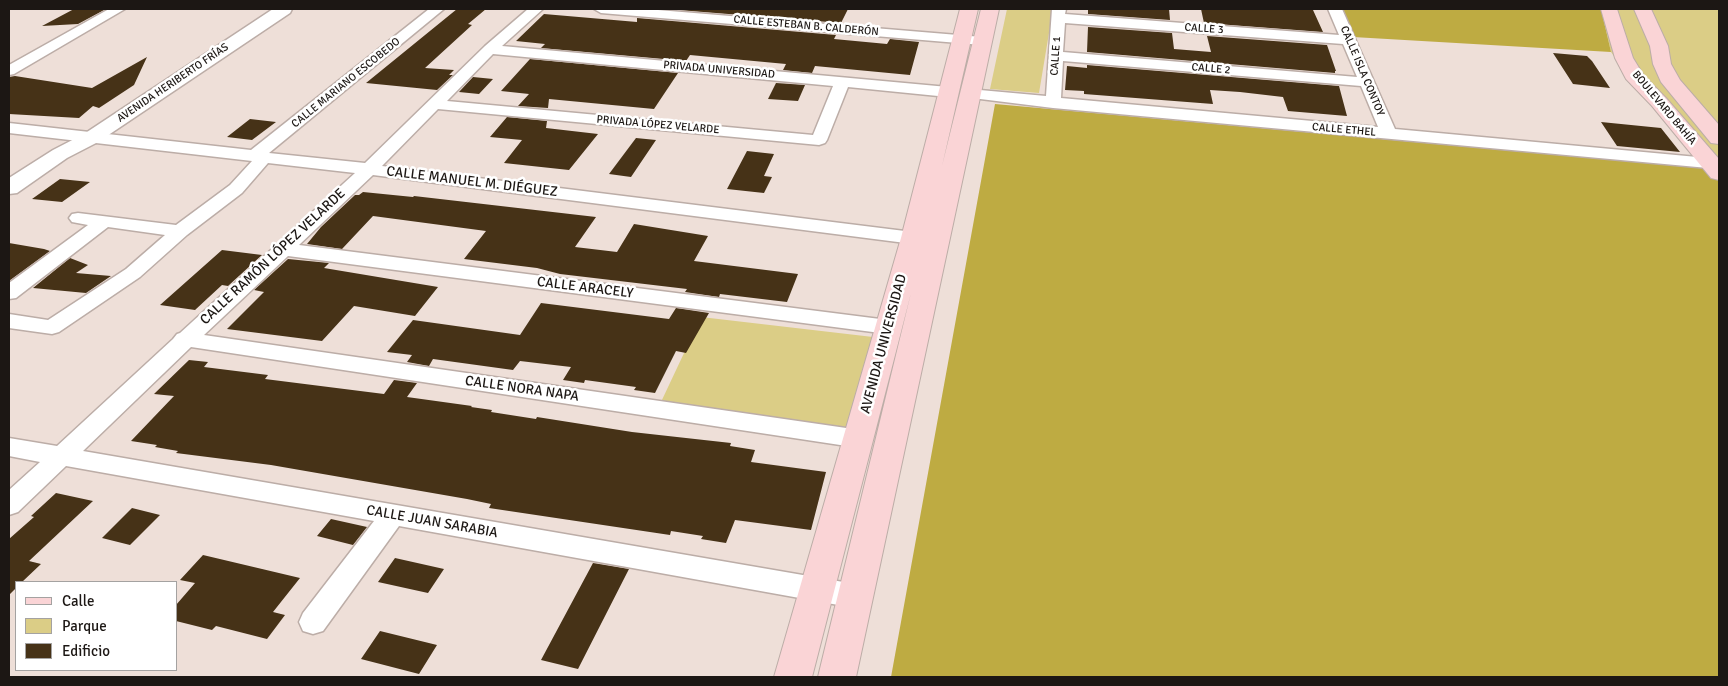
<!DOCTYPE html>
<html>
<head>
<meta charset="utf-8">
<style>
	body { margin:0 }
	#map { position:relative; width:1728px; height:686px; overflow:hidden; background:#eedfd8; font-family:Signika,sans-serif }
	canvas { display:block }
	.frame { position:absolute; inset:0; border:10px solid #1c1714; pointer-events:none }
	.legend { position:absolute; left:15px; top:581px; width:162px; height:90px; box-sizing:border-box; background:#fff; border:1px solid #a4a2a1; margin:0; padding:6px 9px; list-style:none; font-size:15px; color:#1c1714 }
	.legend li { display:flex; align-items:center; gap:10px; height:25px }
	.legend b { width:25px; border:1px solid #a4a2a1 }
</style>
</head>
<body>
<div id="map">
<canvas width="1728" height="686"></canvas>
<div class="frame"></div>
<ul class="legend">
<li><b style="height:6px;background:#fad4d6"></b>Calle</li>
<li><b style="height:14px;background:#dbcd86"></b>Parque</li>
<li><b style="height:14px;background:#463217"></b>Edificio</li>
</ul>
</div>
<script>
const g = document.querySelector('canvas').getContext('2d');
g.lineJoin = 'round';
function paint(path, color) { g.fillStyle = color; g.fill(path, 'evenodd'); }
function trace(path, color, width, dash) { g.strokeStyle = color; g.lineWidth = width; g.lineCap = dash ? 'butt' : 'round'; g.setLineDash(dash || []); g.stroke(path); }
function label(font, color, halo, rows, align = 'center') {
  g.font = font + ' Signika,sans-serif'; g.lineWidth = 5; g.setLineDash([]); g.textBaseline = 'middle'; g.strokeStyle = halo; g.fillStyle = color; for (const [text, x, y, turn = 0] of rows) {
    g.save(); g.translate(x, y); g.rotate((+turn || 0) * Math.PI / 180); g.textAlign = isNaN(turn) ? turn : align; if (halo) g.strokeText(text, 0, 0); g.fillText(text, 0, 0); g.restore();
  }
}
const green = new Path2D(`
	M 1007,9 L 1053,9 L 1039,93 L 990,89 Z
	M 1601,9 L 1719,9 L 1719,178 L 1665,122 L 1629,78 L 1611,52 Z
	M 701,317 L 873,337 L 853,428 L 661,402 Z`);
const forest = new Path2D(`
	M 1340,9 L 1601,9 L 1611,52 L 1353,37 Z
	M 995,104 L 1712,169 L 1719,178 L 1719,677 L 891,677 Z`);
const building = new Path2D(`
	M 74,9 L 106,9 L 78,24 L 42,26 Z
	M 457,9 L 486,9 L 468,24 L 472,25 L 425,68 L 454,70 L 449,75 L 453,75 L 437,90 L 366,83 Z
	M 666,9 L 848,9 L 841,23 Z
	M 1088,9 L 1169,9 L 1170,20 L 1088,14 Z
	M 1201,9 L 1313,10 L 1323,32 L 1204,23 Z
	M 544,14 L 637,22 L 637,18 L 836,35 L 834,39 L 887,44 L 890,39 L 919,42 L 910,75 L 815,66 L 812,73 L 783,70 L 786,64 L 690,55 L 686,61 L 541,48 L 545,44 L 516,41 Z
	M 1088,27 L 1172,33 L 1174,49 L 1211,52 L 1207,36 L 1327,45 L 1336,71 L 1335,71 L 1335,73 L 1087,52 Z
	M 1553,53 L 1587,56 L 1592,61 L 1610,88 L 1573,84 Z
	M 147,57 L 134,85 L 99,108 L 93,106 L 79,118 L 9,114 L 9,77 L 15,76 L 92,88 Z
	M 530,59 L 678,73 L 654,109 L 549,99 L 548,108 L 518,106 L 529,94 L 501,91 Z
	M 1087,65 L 1339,86 L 1347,116 L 1288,111 L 1283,97 L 1240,92 L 1210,90 L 1213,104 L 1084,94 L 1084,91 L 1065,90 L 1067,66 L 1087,68 Z
	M 473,77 L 493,79 L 479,94 L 459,92 Z
	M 776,83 L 805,85 L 798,101 L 768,99 Z
	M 507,117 L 547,121 L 546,128 L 598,134 L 569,170 L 504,163 L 522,140 L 490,137 Z
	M 250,119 L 276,122 L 252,140 L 227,137 Z
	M 1601,122 L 1661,128 L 1680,152 L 1617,146 Z
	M 636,138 L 656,140 L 631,177 L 609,174 Z
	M 747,151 L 774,154 L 764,176 L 772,177 L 764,193 L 727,189 Z
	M 60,179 L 90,182 L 62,202 L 32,199 Z
	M 363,192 L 413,197 L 414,196 L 596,217 L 575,247 L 617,252 L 634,224 L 708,236 L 694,261 L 798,274 L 787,302 L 720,294 L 719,297 L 685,292 L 687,289 L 560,274 L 537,268 L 464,259 L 486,231 L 373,216 L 342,249 L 307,244 L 321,227 L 355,195 L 359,195 Z
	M 9,243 L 44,249 L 50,251 L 9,281 Z
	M 222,250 L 262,255 L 228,286 L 222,285 L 195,310 L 160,305 Z
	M 70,258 L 88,265 L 76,273 L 111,276 L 86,293 L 33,288 Z
	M 288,259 L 329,263 L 324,268 L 438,287 L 415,316 L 354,306 L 322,341 L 227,329 L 264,292 L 254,290 Z
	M 541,303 L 669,319 L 676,308 L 709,313 L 686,353 L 676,351 L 655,393 L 634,390 L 636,387 L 585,380 L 584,383 L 563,380 L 571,367 L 520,361 L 513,370 L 433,359 L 429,366 L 407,362 L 412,355 L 387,352 L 413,320 L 520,335 Z
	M 189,360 L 208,362 L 204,367 L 268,375 L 265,379 L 384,394 L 394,380 L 417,383 L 407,397 L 472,406 L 471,407 L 492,410 L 491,412 L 536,419 L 537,417 L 632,432 L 731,443 L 730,446 L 755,450 L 751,462 L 826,472 L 811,530 L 735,520 L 726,543 L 701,539 L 703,536 L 671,531 L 670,535 L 489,508 L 491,504 L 467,499 L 271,465 L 176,453 L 178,451 L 155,447 L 157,445 L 131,441 L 174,396 L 154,394 Z
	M 56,493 L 93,501 L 29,561 L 41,564 L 22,582 L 16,582 L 16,588 L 9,595 L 9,539 L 34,517 L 31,516 Z
	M 132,508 L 160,515 L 130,545 L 102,538 Z
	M 331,519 L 367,527 L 353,545 L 317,536 Z
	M 203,555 L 300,578 L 273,612 L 285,615 L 267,639 L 216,626 L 212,630 L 176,621 L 176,605 L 195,583 L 180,580 Z
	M 395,558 L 444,569 L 428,593 L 378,582 Z
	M 593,563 L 629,569 L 578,669 L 541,660 Z
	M 380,631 L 437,645 L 419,674 L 361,659 Z`);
const minor = new Path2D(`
	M 109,9 L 125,9 L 14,74 L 9,75 L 9,65 Z
	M 429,9 L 444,9 L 269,153 L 365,163 L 485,46 L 528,9 L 543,9 L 502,46 L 948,87 L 953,89 L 956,92 L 953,95 L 948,97 L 848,87 L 827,140 L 825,143 L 819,145 L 438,109 L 382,166 L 929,234 L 936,236 L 938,240 L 936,244 L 929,246 L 373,175 L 299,245 L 888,320 L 895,322 L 898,327 L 895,332 L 888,334 L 288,256 L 204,335 L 860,430 L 868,433 L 872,439 L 868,445 L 860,448 L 191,347 L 83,451 L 855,584 L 865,588 L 869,596 L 865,604 L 855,608 L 399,526 L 323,631 L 313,634 L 303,631 L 299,622 L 303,613 L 374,521 L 66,466 L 18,512 L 9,515 L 9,490 L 40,462 L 9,456 L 9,438 L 57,446 L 173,339 L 177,334 L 180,333 L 355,173 L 268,163 L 242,193 L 187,235 L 140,277 L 59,332 L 52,334 L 9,328 L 9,314 L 48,320 L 126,269 L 165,235 L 108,227 L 16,298 L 9,299 L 9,283 L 88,225 L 72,222 L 69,218 L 72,214 L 78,213 L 176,225 L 230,185 L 252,161 L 9,133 L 9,123 L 251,150 ZM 493,54 L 833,86 L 813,135 L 447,101 Z
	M 594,9 L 646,9 L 982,37 L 987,38 L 989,41 L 987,44 L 982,45 L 601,13 Z
	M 1052,9 L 1066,9 L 1065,14 L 1339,35 L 1328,9 L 1342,9 L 1395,129 L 1719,159 L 1719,169 L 1053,108 L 964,97 L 961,94 L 964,91 L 969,89 L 1046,96 ZM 1065,23 L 1343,44 L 1357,77 L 1063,52 ZM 1063,61 L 1361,86 L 1378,127 L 1061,98 Z`);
const tertiary = new Path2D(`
	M 273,9 L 292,9 L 290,13 L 98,142 L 67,158 L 17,193 L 9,194 L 9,178 L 53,150 L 84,134 Z`);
const secondary = new Path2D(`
	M 960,9 L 978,9 L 942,166 L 981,9 L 999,9 L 856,677 L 818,677 L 911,293 L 812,677 L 774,677 L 901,238 Z
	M 1601,9 L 1617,9 L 1633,58 L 1644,76 L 1666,98 L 1719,159 L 1719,180 L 1711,178 L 1652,106 L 1626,79 L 1615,58 Z
	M 1634,9 L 1651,9 L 1668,46 L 1671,64 L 1680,80 L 1719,125 L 1719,144 L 1711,143 L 1661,82 L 1653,64 L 1650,46 Z`);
const farStreetnames = [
	["CALLE ESTEBAN B. CALDERÓN",806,26,5],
	["CALLE 3",1204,29,4],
	["CALLE 1",1056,56,-86],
	["CALLE 2",1211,69,5],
	["PRIVADA UNIVERSIDAD",719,70,5],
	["CALLE ISLA CONTOY",1362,71,67],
	["AVENIDA HERIBERTO FRÍAS",173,83,-34],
	["CALLE MARIANO ESCOBEDO",346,83,-39],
	["BOULEVARD BAHÍA",1664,108,50],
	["PRIVADA LÓPEZ VELARDE",658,125,5],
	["CALLE ETHEL",1344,130,5]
];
const streetNames = [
	["CALLE MANUEL M. DIÉGUEZ",472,182,7],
	["CALLE RAMÓN LÓPEZ VELARDE",273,257,-43],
	["CALLE ARACELY",585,288,7],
	["AVENIDA UNIVERSIDAD",884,344,-75],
	["CALLE NORA NAPA",522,389,8],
	["CALLE JUAN SARABIA",432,522,10]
];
paint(green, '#dbcd86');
paint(forest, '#beab42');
paint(building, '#463217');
trace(minor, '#bcada7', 3);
trace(tertiary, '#bcada7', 3);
trace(secondary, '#bcada7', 2);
paint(minor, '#fff');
paint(tertiary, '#fff');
paint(secondary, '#fad4d6');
label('11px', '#1c1714', '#fff', farStreetnames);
label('14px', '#1c1714', '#fff', streetNames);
</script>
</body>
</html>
